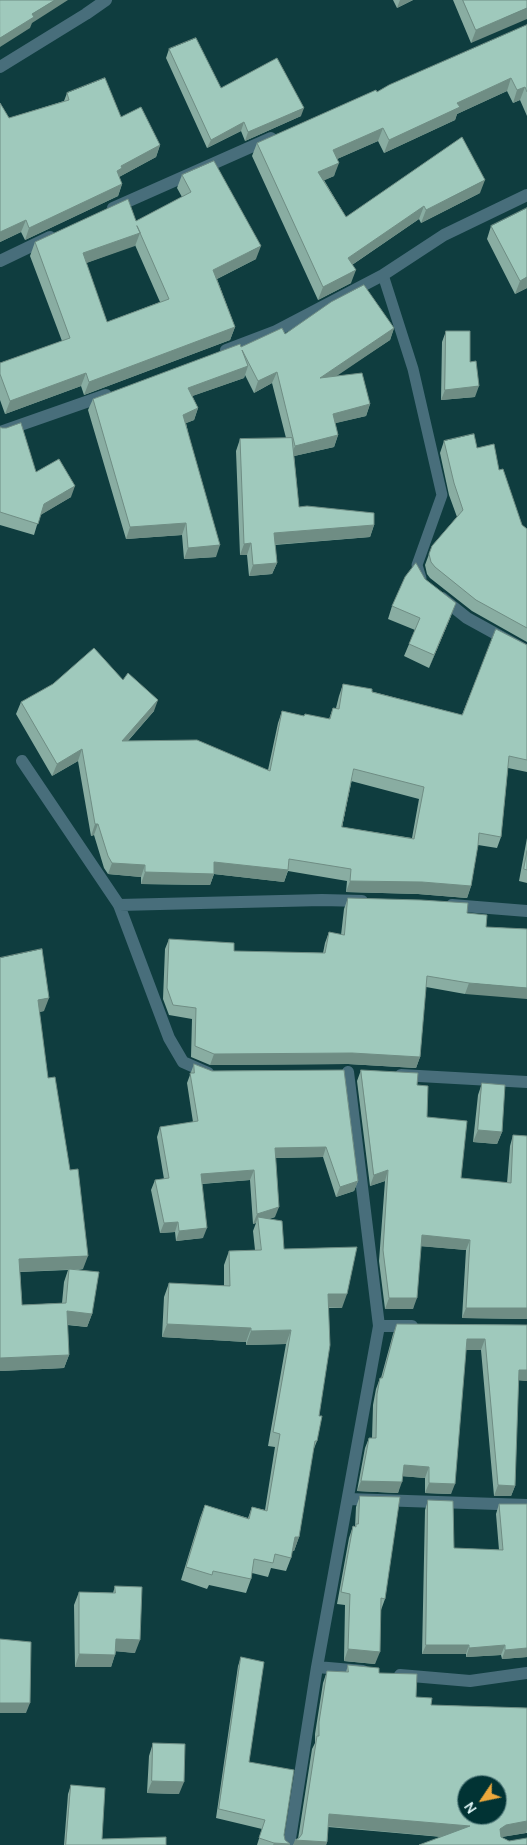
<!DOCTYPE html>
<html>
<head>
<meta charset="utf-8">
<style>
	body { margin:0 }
	#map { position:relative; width:527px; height:1845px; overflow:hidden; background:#0f3d3f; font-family:Manrope,sans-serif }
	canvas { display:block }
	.north { position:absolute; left:457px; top:1775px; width:50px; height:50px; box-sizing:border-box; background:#013334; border:1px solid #598182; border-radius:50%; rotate:236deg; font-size:14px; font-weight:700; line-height:20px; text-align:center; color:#def5f6 }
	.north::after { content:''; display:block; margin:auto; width:18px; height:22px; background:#eda83c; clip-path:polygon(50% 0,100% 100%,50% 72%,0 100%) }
</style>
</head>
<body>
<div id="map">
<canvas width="527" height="1845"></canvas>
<div class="north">N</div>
</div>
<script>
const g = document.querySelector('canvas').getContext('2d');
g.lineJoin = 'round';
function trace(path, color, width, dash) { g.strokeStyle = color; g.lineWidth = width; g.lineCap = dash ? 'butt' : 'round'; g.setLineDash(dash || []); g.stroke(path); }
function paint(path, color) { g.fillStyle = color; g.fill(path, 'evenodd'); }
const lane = new Path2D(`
	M 383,275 L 413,369 L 442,495 L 417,565 L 421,578`);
const street = new Path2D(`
	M 0,67 L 86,14 L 106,0
	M 113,208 L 271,138
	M 0,261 L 50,237
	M 226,350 L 276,331 L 383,275 L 444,235 L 527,195
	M 0,432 L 106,395
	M 442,598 L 467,618 L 527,651
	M 22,761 L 119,905 L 169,1038 L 183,1062 L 208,1073
	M 119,905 L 322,900 L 362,901
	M 452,905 L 527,911
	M 401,1075 L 527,1082
	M 379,1326 L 412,1326
	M 348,1499 L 527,1505
	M 317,1667 L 363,1671
	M 400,1675 L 470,1681 L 527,1673
	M 289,1845 L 317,1667 L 379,1326 L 348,1072`);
const wall = new Path2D(`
	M 393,0 L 413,0 L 397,8 Z
	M 453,0 L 527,0 L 471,43 Z
	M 527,25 L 527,116 L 520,100 L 513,103 L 507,91 L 457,114 L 455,120 L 384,153 L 378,141 L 337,159 L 334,176 L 324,180 L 346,217 L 480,193 L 421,223 L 419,219 L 352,265 L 351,283 L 318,300 L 252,156 L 257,143 L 377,92 Z
	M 169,49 L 221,88 L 301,116 L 245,141 L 241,131 L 207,148 L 166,58 Z
	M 67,93 L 121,117 L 160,145 L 156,157 L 119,177 L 122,184 L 118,196 L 25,240 L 21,232 L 0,242 L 0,103 L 9,118 L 64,101 Z
	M 182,175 L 256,259 L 217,279 L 235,327 L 230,340 L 84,395 L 81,386 L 5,414 L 0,400 L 0,363 L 62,341 L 30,256 L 35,242 L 136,221 L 182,197 L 177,188 ZM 135,245 L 160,302 L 107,322 L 86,263 Z
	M 491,226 L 527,288 L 515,294 L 487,239 Z
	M 394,328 L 390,340 L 335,376 L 370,404 L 366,416 L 335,423 L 338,435 L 334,447 L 294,456 L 299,507 L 374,525 L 370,537 L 275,545 L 277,563 L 272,574 L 249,576 L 247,555 L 240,555 L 236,451 L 240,439 L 286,438 L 272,383 L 254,393 L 245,375 L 244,378 L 192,396 L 198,408 L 194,420 L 186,423 L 216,557 L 184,559 L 182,535 L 126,539 L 88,410 L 93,399 L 241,347 L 285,334 Z
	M 446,331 L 470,362 L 475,397 L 441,400 L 442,342 Z
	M 0,427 L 36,472 L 71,497 L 40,515 L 34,535 L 0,525 Z
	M 444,441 L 477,448 L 499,470 L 522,525 L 527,529 L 527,642 L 472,611 L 430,578 L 427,574 L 425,565 L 432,546 L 457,517 L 449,495 L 440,453 Z
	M 392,606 L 451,616 L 429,668 L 404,656 L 415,630 L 388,619 Z
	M 527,645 L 527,772 L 508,768 L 501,837 L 497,848 L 478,845 L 471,886 L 467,898 L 418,894 L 346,892 L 347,881 L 288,871 L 284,882 L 214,874 L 210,885 L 141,884 L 141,877 L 108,874 L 104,868 L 94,835 L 91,836 L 78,761 L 52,776 L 16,714 L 21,702 L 123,680 L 154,711 L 128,741 L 268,770 L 278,723 L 282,711 L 304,716 L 329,719 L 333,708 L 336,708 L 339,696 L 343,684 L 462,715 ZM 351,781 L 419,799 L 412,838 L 342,827 Z
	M 527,838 L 527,883 L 519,881 Z
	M 348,898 L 467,913 L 486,927 L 527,929 L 465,994 L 426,987 L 420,1057 L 416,1068 L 348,1064 L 210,1065 L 191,1057 L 192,1019 L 169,1015 L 163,999 L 165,949 L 169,939 L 234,951 L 323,953 L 325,943 L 329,932 L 341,935 L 344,909 Z
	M 0,958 L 44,1011 L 39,1012 L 48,1078 L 83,1269 L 78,1270 L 92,1314 L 87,1327 L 67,1325 L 69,1355 L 64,1368 L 0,1371 ZM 68,1270 L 64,1282 L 62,1303 L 22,1305 L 20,1272 Z
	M 194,1064 L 212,1071 L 344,1070 L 358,1181 L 354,1191 L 336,1197 L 323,1157 L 275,1158 L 275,1217 L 269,1219 L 284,1249 L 342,1308 L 328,1308 L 317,1441 L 313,1451 L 299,1537 L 294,1551 L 292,1551 L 291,1558 L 286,1571 L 271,1568 L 268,1577 L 252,1573 L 251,1579 L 246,1593 L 209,1585 L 207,1589 L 181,1580 L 200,1518 L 205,1505 L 248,1518 L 252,1507 L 265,1510 L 275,1447 L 268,1446 L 286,1344 L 246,1345 L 246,1342 L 162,1337 L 164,1297 L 169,1283 L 224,1286 L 224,1265 L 229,1251 L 255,1250 L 253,1231 L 256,1223 L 253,1224 L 250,1180 L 202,1184 L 203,1238 L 176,1241 L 175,1232 L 160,1233 L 151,1190 L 155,1180 L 164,1179 L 157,1137 L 160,1127 L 193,1122 L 187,1083 Z
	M 361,1070 L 417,1085 L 427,1117 L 461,1178 L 507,1183 L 510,1146 L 513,1135 L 527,1136 L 527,1319 L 462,1318 L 466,1250 L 421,1246 L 413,1309 L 385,1309 L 379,1261 L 385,1181 L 370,1186 L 357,1081 Z
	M 482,1083 L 502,1132 L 497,1144 L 473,1142 L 478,1095 Z
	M 397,1324 L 527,1325 L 527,1381 L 518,1380 L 515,1486 L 511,1496 L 494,1496 L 481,1350 L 466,1350 L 451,1494 L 425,1493 L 425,1478 L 402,1476 L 398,1493 L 357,1491 L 365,1448 L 369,1438 L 372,1438 L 373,1405 L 376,1389 L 380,1378 L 381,1378 L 393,1334 Z
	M 360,1496 L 385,1599 L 381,1610 L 375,1664 L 344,1661 L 345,1605 L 337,1604 L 349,1538 L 353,1526 L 355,1527 L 356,1507 Z
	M 428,1500 L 454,1548 L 499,1550 L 496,1514 L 499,1504 L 527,1657 L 502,1659 L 501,1655 L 466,1657 L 466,1654 L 422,1654 L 425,1510 Z
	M 115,1586 L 135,1653 L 116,1651 L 111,1667 L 75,1667 L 74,1605 L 79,1592 L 113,1593 Z
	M 241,1657 L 249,1762 L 284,1835 L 285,1840 L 290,1844 L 289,1845 L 257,1845 L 262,1829 L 216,1818 L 238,1666 Z
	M 348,1665 L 379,1673 L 416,1697 L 431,1705 L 527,1708 L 527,1833 L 526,1833 L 501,1837 L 509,1841 L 527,1845 L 442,1837 L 328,1827 L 327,1842 L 326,1845 L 293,1845 L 298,1839 L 312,1749 L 315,1743 L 315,1734 L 323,1683 L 327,1671 L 346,1672 Z
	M 153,1743 L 179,1794 L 147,1793 L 149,1756 Z
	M 71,1785 L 102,1839 L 166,1845 L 64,1845 L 68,1794 Z`);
const shadedWall = new Path2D(`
	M 55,0 L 68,0 L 32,23 L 30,28 L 0,47 L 0,38 L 32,14 Z
	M 400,0 L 413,0 L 397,8 Z
	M 527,8 L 527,19 L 471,43 L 476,30 Z
	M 511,78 L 507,91 L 457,114 L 455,120 L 384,153 L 389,140 L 457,103 Z
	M 525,87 L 520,100 L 513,103 L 517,90 Z
	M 304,108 L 301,116 L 245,141 L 248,132 Z
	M 244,122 L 241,131 L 207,148 L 211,140 Z
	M 383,128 L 378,141 L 328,163 L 333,150 Z
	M 160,145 L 156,157 L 119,177 L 117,171 L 121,166 Z
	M 339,163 L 334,176 L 314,185 L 318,172 Z
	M 485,180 L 480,193 L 421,223 L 426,210 Z
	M 122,184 L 118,196 L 25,240 L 29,228 Z
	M 424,206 L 419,219 L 343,271 L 348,258 Z
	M 26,220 L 21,232 L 0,242 L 0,232 Z
	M 140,233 L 135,246 L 78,266 L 83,253 Z
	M 261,246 L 256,259 L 209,283 L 213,270 Z
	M 356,270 L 351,283 L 318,300 L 323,287 Z
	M 527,277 L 527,288 L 515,294 L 520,281 Z
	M 235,327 L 230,340 L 84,395 L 89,382 Z
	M 394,328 L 390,340 L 316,390 L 320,378 Z
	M 248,366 L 244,378 L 184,399 L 188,388 Z
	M 277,372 L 272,383 L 254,393 L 258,381 Z
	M 86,373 L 81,386 L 5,414 L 10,401 Z
	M 479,386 L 475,397 L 441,400 L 445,390 Z
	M 370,404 L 366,416 L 328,425 L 333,414 Z
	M 198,408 L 194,420 L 179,426 L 183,415 Z
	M 338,435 L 334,447 L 290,457 L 295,446 Z
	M 75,486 L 71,497 L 39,516 L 44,504 Z
	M 186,523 L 182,535 L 126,539 L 130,527 Z
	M 374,525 L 370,537 L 269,545 L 274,533 Z
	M 251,543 L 247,555 L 240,555 L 244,544 Z
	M 220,545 L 216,557 L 184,559 L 188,548 Z
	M 277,563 L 272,574 L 249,576 L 253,565 Z
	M 456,603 L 451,616 L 429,668 L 434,655 Z
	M 158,700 L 154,711 L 117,753 L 122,741 Z
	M 82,749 L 78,761 L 52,776 L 57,764 Z
	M 95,824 L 98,824 L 94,835 L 91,836 Z
	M 214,862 L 288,870 L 284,882 L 214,874 L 210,885 L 141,884 L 145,872 Z
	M 112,863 L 145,865 L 141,877 L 108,874 Z
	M 350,881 L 422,882 L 471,886 L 467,898 L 418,894 L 346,892 Z
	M 469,983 L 527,988 L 527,999 L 465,994 Z
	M 49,998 L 44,1011 L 33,1013 L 38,1000 Z
	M 352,1053 L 420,1057 L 416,1068 L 348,1064 L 210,1065 L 214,1054 Z
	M 478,1130 L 502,1132 L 497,1144 L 473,1142 Z
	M 326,1147 L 323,1157 L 271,1158 L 275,1148 Z
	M 254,1170 L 250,1180 L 198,1184 L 201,1174 Z
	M 388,1170 L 385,1181 L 370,1186 L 374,1175 Z
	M 358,1181 L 354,1191 L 336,1197 L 340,1187 Z
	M 279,1207 L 275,1217 L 259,1222 L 258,1217 L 256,1223 L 253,1224 L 257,1214 Z
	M 178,1222 L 175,1232 L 160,1233 L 164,1223 Z
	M 207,1228 L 203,1238 L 176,1241 L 179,1231 Z
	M 422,1235 L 470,1240 L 466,1250 L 418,1246 Z
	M 88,1256 L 83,1269 L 14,1272 L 19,1259 Z
	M 328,1294 L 347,1294 L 342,1308 L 323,1307 Z
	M 389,1298 L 417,1298 L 413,1309 L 385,1309 Z
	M 466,1308 L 527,1308 L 527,1319 L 462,1318 Z
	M 67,1311 L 92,1314 L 87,1327 L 62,1324 Z
	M 167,1324 L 251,1328 L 246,1342 L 162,1337 Z
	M 291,1330 L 286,1344 L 246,1345 L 251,1331 Z
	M 467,1339 L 485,1339 L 481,1350 L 464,1350 Z
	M 69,1355 L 64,1368 L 0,1371 L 0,1358 Z
	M 519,1370 L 527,1370 L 527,1381 L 515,1380 Z
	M 404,1465 L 429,1467 L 425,1478 L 400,1476 Z
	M 361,1481 L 402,1482 L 398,1493 L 357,1491 Z
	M 429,1483 L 455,1484 L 451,1494 L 425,1493 Z
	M 498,1485 L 515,1486 L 511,1496 L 494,1496 Z
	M 295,1537 L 299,1537 L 294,1551 L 290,1551 Z
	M 116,1639 L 140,1640 L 135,1653 L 112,1651 Z
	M 426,1645 L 469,1645 L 466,1654 L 422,1654 Z
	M 505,1645 L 501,1655 L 466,1657 L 469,1648 Z
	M 527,1648 L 527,1657 L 502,1659 L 505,1650 Z
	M 348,1649 L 380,1652 L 375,1664 L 344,1661 Z
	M 79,1654 L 115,1655 L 111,1667 L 75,1667 Z
	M 0,1703 L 30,1703 L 26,1713 L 0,1713 Z
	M 152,1781 L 184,1782 L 179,1794 L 147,1793 Z
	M 329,1814 L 470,1826 L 466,1839 L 325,1826 Z
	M 527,1821 L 527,1829 L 526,1833 L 502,1837 L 496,1842 L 500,1829 L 506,1825 Z
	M 295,1840 L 327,1842 L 326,1845 L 293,1845 Z
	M 274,1843 L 290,1844 L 289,1845 L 273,1845 Z`);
const building = new Path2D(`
	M 0,0 L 55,0 L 32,14 L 34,17 L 0,38 Z
	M 463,0 L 527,0 L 527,8 L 476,30 Z
	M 527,25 L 527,92 L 525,87 L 517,90 L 511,78 L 457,103 L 460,107 L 389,140 L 383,128 L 333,150 L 339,163 L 318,172 L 346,217 L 462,137 L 485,180 L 426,210 L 424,206 L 348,258 L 356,270 L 323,287 L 257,143 L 376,90 L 377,92 L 389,85 Z
	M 196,38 L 221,88 L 277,58 L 304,108 L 248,132 L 244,122 L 211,140 L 169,49 Z
	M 105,78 L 121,117 L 141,107 L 160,145 L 121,166 L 122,168 L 117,171 L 122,184 L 29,228 L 26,220 L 0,232 L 0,103 L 9,118 L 69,100 L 67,93 Z
	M 214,161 L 261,246 L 213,270 L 235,327 L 89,382 L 86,373 L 10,401 L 0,374 L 0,363 L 70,338 L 35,242 L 128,199 L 136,221 L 191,192 L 182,175 ZM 137,226 L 169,299 L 107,322 L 83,253 L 140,233 Z
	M 527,208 L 527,277 L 520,281 L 491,226 Z
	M 364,285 L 394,328 L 320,378 L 362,373 L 370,404 L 333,414 L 338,435 L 295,446 L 277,372 L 258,381 L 242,350 L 248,366 L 188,388 L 198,408 L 183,415 L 220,545 L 188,548 L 186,523 L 130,527 L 93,399 L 240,344 L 241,347 L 282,328 L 285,334 L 331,302 Z
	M 446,331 L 470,331 L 470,362 L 476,361 L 479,386 L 445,390 Z
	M 21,423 L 36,472 L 59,459 L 75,486 L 44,504 L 38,524 L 0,512 L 0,427 L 2,428 L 6,428 Z
	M 474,434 L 477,448 L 494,444 L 499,470 L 503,469 L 522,525 L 527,529 L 527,628 L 476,600 L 435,567 L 431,562 L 429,554 L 432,546 L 463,510 L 454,483 L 444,441 Z
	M 292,438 L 299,507 L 307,506 L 374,513 L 374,525 L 274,533 L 277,563 L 253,565 L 251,543 L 244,544 L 240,439 Z
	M 416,563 L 425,579 L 456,603 L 434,655 L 409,644 L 420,618 L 392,606 L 405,577 Z
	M 496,629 L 527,645 L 527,760 L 509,756 L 501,837 L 479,833 L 478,845 L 471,886 L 422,882 L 350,881 L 351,869 L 289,859 L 288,870 L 214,862 L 214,874 L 145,872 L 145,865 L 112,863 L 108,856 L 98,824 L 95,824 L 82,749 L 57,764 L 21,702 L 53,684 L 94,648 L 123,680 L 128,673 L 158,700 L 122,741 L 197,740 L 270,771 L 282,711 L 304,716 L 305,714 L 330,719 L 333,708 L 339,709 L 343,684 L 372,689 L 372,692 L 462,715 ZM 354,769 L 424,787 L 414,839 L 342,827 Z
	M 527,851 L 527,870 L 524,869 Z
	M 348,898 L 421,900 L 468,903 L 467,913 L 487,915 L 486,927 L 527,929 L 527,988 L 469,983 L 427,976 L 420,1057 L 352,1053 L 214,1054 L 195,1046 L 196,1008 L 173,1005 L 167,988 L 169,939 L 234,943 L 234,951 L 325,953 L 329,932 L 344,935 Z
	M 42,949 L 49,998 L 38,1000 L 48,1078 L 55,1077 L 70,1170 L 78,1169 L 88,1256 L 19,1259 L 22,1305 L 66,1303 L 69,1269 L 99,1272 L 92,1314 L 67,1311 L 69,1355 L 0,1358 L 0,958 Z
	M 194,1064 L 212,1071 L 344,1070 L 358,1181 L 340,1187 L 326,1147 L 275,1148 L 279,1207 L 257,1214 L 254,1170 L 201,1174 L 207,1228 L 179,1231 L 178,1222 L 164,1223 L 155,1180 L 169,1178 L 160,1127 L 198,1121 L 190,1073 L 194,1073 Z
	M 361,1070 L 418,1073 L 417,1085 L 428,1086 L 427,1117 L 467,1121 L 461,1178 L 511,1183 L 513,1135 L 527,1136 L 527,1308 L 466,1308 L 470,1240 L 422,1235 L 417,1298 L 389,1298 L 383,1250 L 388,1170 L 374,1175 Z
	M 482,1083 L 505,1085 L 502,1132 L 478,1130 Z
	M 258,1217 L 282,1221 L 284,1249 L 357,1247 L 347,1294 L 328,1294 L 330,1345 L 319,1416 L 322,1416 L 317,1441 L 315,1441 L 299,1537 L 295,1537 L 291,1558 L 275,1554 L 273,1563 L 254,1559 L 251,1579 L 213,1571 L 212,1575 L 186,1567 L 205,1505 L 249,1519 L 252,1507 L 267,1511 L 280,1434 L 273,1432 L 291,1330 L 251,1331 L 251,1328 L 167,1324 L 169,1283 L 230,1286 L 229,1251 L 261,1250 Z
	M 397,1324 L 527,1325 L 527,1370 L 519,1370 L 515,1486 L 498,1485 L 485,1339 L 467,1339 L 455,1484 L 429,1483 L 429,1467 L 404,1465 L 402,1482 L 361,1481 L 369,1438 L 376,1438 L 377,1394 L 380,1378 L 382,1378 Z
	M 360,1496 L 400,1497 L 385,1599 L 381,1598 L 380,1652 L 348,1649 L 350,1594 L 341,1592 L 353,1526 L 356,1527 L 356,1524 L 358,1524 Z
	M 428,1500 L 453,1501 L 454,1548 L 503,1550 L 499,1504 L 527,1504 L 527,1648 L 505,1650 L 505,1645 L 469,1648 L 469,1645 L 426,1645 Z
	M 115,1586 L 142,1587 L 140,1640 L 116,1639 L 115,1655 L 79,1654 L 79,1592 L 115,1593 Z
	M 0,1639 L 31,1642 L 30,1703 L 0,1703 Z
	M 241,1657 L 264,1662 L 249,1762 L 294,1770 L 284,1835 L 285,1840 L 290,1844 L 274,1843 L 259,1838 L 265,1820 L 219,1809 Z
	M 348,1665 L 379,1668 L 379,1673 L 417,1674 L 416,1697 L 432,1698 L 431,1705 L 527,1708 L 527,1821 L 506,1825 L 500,1829 L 501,1837 L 509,1841 L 527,1838 L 527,1845 L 419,1845 L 470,1826 L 329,1814 L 327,1842 L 295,1840 L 299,1838 L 302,1834 L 317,1736 L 319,1736 L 319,1722 L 327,1671 L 348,1672 ZM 467,1785 L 497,1785 L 497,1815 L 467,1815 Z
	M 153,1743 L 185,1744 L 184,1782 L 152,1781 Z
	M 71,1785 L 105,1788 L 102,1839 L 166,1837 L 166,1845 L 66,1845 Z`);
trace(lane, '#486e7b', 11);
trace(street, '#486e7b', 12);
paint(wall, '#89ada2');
paint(shadedWall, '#6f8d84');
paint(building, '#9fc9bc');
trace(building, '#6f8d84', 1);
</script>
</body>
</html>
